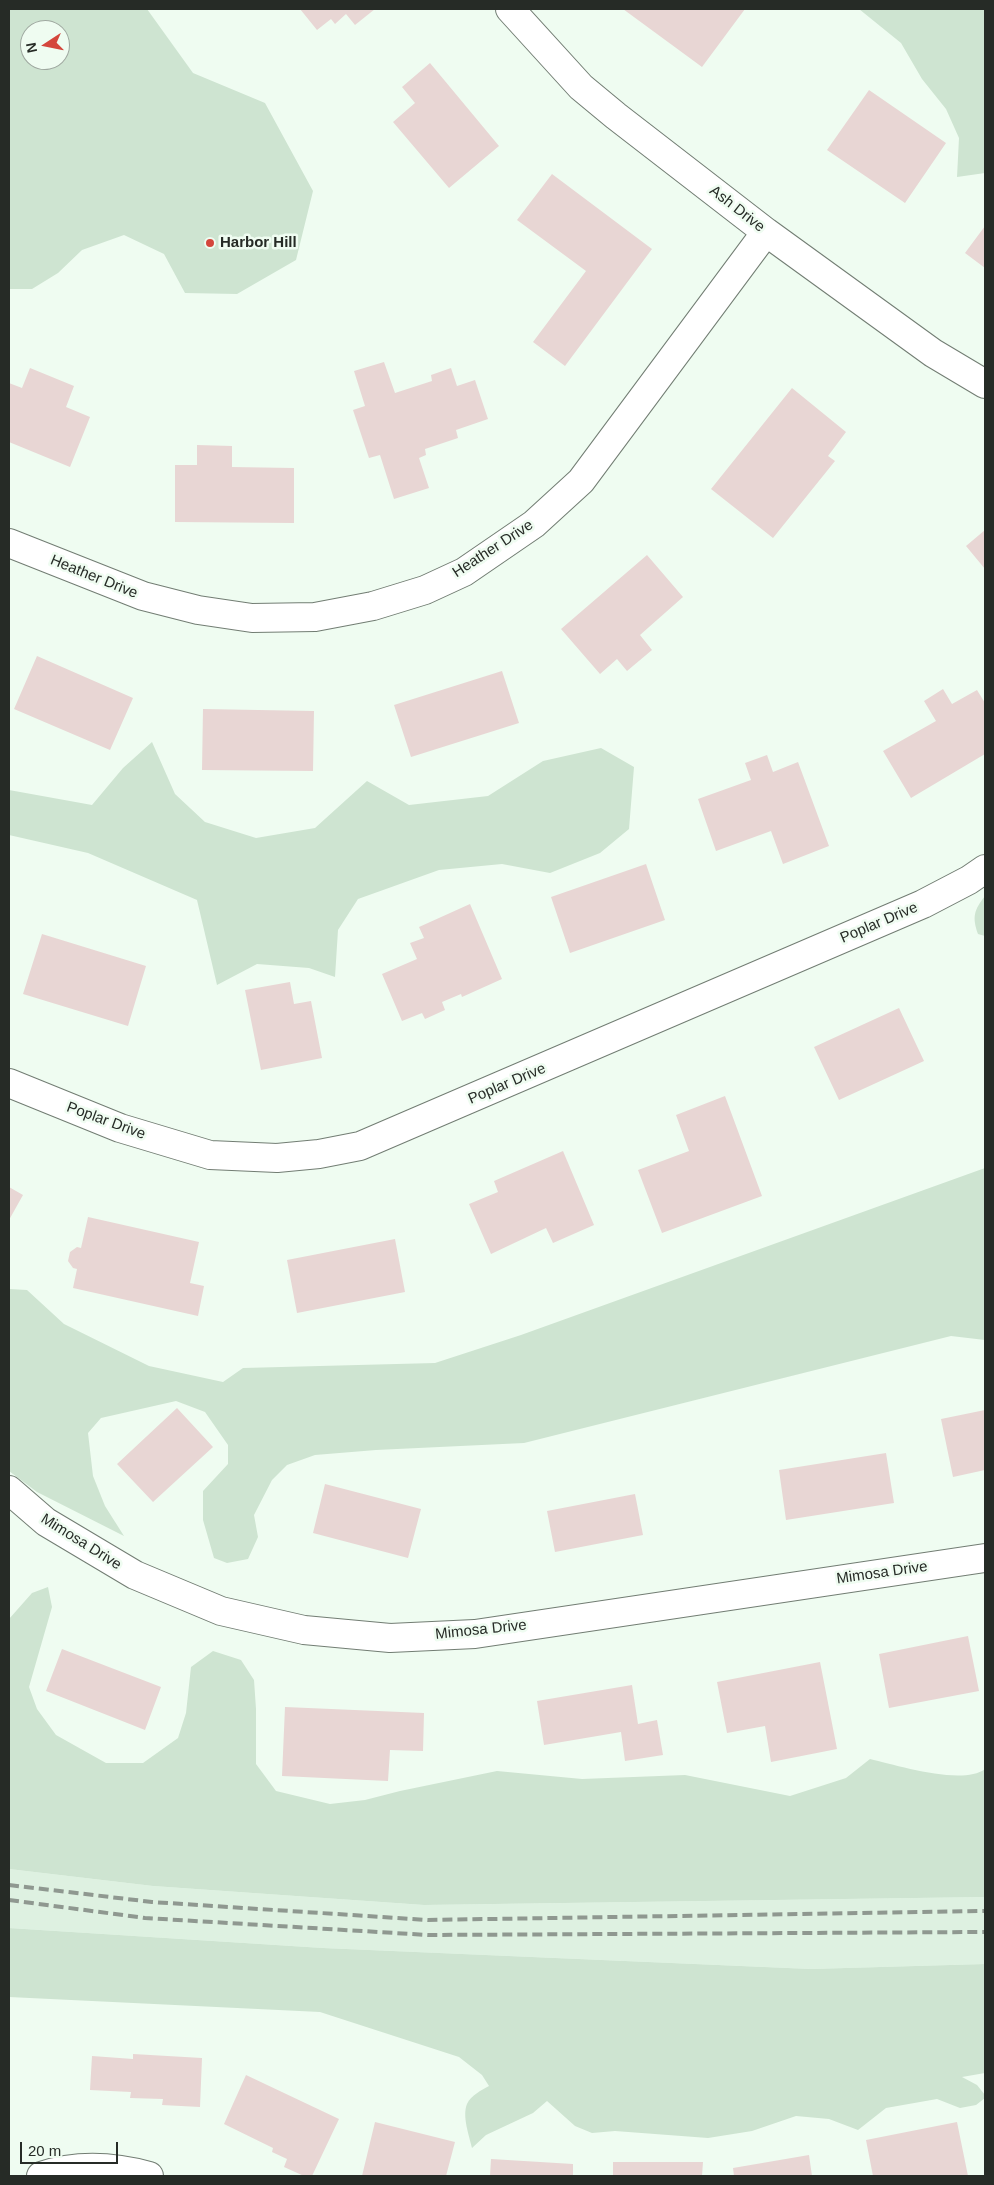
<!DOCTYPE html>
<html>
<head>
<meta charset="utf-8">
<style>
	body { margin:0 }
	#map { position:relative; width:994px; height:2185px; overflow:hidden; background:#effcf1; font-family:Helvetica,sans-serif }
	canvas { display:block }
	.frame { position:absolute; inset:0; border:10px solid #262b26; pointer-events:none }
	.north { position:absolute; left:20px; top:20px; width:50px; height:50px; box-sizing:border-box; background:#effcf1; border:1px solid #9fa8a0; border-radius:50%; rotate:259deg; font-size:14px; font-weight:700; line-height:20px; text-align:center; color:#262b26 }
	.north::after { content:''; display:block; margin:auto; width:18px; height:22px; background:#d4463c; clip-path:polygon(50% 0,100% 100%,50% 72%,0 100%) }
	.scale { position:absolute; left:20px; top:2142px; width:98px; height:22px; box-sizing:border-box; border:2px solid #262b26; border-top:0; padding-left:6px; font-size:15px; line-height:18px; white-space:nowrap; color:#262b26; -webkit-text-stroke:4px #effcf1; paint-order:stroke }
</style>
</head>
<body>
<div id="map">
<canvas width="994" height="2185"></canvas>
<div class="frame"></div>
<div class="north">N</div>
<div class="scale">20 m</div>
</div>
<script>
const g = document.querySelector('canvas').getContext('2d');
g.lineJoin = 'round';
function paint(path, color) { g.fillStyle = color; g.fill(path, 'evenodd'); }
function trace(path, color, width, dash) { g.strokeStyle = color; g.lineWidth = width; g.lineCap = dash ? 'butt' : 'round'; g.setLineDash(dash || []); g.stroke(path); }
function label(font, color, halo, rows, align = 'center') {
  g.font = font + ' Helvetica,sans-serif'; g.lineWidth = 5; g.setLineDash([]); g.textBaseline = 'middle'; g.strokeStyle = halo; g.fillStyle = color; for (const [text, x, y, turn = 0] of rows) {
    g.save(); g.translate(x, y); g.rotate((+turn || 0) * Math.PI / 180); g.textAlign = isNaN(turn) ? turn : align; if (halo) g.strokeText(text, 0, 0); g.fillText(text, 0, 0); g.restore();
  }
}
const built = new Path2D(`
	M 9,1869 L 153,1886 L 424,1905 L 985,1897 L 985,1964 L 811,1969 L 323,1948 L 9,1928 Z`);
const green = new Path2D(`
	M 9,9 L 147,9 L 193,73 L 265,103 L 313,191 L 296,260 L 237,294 L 185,293 L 164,254 L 124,235 L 82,250 L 58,273 L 32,289 L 9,289 ZM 30,30 L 60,30 L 60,60 L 30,60 Z
	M 859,9 L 985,9 L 985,173 L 957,177 L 959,138 L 946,109 L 922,79 L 901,43 Z
	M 152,742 L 175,794 L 205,822 L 256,838 L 315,828 L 367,781 L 409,805 L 488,796 L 543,761 L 601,748 L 634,767 L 629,829 L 600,853 L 550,873 L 502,864 L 439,870 L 358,899 L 338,930 L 335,977 L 309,968 L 257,964 L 217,985 L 197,900 L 88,853 L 9,835 L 9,790 L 92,805 L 123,768 Z
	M 985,896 L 985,936 L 978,934 C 972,917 974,910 985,896 Z
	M 985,1168 L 985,1340 L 951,1336 L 524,1443 L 376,1450 L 315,1455 L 287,1465 L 272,1480 L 254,1515 L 258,1537 L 248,1559 L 227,1563 L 214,1558 L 203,1520 L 203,1491 L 228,1464 L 228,1445 L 205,1412 L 176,1401 L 101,1418 L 88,1433 L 93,1476 L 105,1506 L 124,1536 L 37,1492 L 9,1471 L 9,1289 L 27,1290 L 64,1324 L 149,1366 L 223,1382 L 243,1368 L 435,1363 L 521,1335 Z
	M 48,1587 L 52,1607 L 29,1687 L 37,1709 L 56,1735 L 106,1763 L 143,1763 L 178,1738 L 186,1713 L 191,1667 L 213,1651 L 241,1660 L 254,1680 L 256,1709 L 256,1764 L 276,1791 L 330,1804 L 365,1800 L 400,1791 L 497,1771 L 582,1779 L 685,1775 L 790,1796 L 846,1778 L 870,1759 C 897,1765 962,1786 985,1769 L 985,1897 L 424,1905 L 153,1886 L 9,1869 L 9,1619 L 32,1593 Z
	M 9,1928 L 323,1948 L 811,1969 L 985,1964 L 985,2073 L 962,2077 L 977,2085 L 985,2095 L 985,2098 L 976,2105 L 960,2108 L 937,2099 L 886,2108 L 858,2130 L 829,2119 L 796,2116 L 752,2131 L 708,2138 L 615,2131 L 592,2133 L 575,2126 L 547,2101 L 533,2113 L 486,2135 L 472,2148 C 469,2135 462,2116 467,2104 C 471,2095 482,2090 489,2086 L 482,2075 L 459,2057 L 320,2012 L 9,1997 Z`);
const building = new Path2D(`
	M 300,9 L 375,9 L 355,25 L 346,14 L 335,24 L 331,19 L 317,30 Z
	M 623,9 L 745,9 L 702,67 Z
	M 430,63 L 499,146 L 449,188 L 393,122 L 415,103 L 402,87 Z
	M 869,90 L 946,143 L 905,203 L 827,150 Z
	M 552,174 L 652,249 L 565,366 L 533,342 L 586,271 L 517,220 Z
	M 985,226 L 985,268 L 965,253 Z
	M 384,362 L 395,393 L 432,381 L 431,375 L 451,368 L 457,386 L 475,380 L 488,419 L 456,430 L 458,438 L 425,449 L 426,455 L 419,458 L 429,488 L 394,499 L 380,455 L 369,458 L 353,410 L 365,406 L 354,371 Z
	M 30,368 L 74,386 L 66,407 L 90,417 L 70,467 L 9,442 L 9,383 L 22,388 Z
	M 792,388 L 846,432 L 828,456 L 835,461 L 773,538 L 711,489 Z
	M 197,445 L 232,446 L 232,467 L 294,468 L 294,523 L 175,522 L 175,465 L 197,465 Z
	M 985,530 L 985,569 L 966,546 Z
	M 647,555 L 683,597 L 640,635 L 652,650 L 627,671 L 617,659 L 600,674 L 561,629 Z
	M 37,656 L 133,698 L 110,750 L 14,709 Z
	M 502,671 L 519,723 L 411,757 L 394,705 Z
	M 943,689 L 952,704 L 977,690 L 985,703 L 985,754 L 911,798 L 883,751 L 936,721 L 924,701 Z
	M 203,709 L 314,711 L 313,771 L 202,770 Z
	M 767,755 L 773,772 L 798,762 L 829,846 L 783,864 L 771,831 L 716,851 L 698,799 L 751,780 L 745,763 Z
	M 646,864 L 665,920 L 570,953 L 551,897 Z
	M 470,904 L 502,979 L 462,997 L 461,994 L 442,1002 L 445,1010 L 425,1019 L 422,1013 L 402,1021 L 382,974 L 417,959 L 410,943 L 424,938 L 419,927 Z
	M 42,934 L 146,966 L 128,1026 L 23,994 Z
	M 290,982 L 294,1004 L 311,1001 L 322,1058 L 261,1070 L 245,990 Z
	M 899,1008 L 924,1061 L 839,1100 L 814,1047 Z
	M 725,1096 L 762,1196 L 662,1233 L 638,1170 L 689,1151 L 676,1115 Z
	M 563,1151 L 594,1225 L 553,1243 L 546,1228 L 491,1254 L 469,1204 L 498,1192 L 494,1181 Z
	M 9,1187 L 23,1195 L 9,1220 Z
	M 88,1217 L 199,1242 L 190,1283 L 204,1286 L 198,1316 L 73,1288 L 77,1269 L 73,1268 L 68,1261 L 70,1252 L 77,1247 L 81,1248 Z
	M 395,1239 L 405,1292 L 297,1313 L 287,1260 Z
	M 177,1408 L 213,1447 L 153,1502 L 117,1464 Z
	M 985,1410 L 985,1470 L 953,1477 L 941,1419 Z
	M 886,1453 L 894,1503 L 786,1520 L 779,1470 Z
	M 325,1484 L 421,1509 L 408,1558 L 313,1533 Z
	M 635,1494 L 643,1535 L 555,1552 L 547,1511 Z
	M 968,1636 L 979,1691 L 889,1708 L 879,1654 Z
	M 62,1649 L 161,1687 L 145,1730 L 46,1691 Z
	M 820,1662 L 837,1749 L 771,1762 L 765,1726 L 727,1733 L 717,1682 Z
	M 632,1685 L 638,1724 L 657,1720 L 663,1755 L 625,1761 L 621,1732 L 544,1745 L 537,1701 Z
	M 285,1707 L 424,1713 L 423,1751 L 390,1750 L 388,1781 L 282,1776 Z
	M 133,2054 L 202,2058 L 200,2107 L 162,2105 L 163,2099 L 130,2098 L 131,2092 L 90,2090 L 92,2056 L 133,2059 Z
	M 246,2075 L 339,2119 L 312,2176 L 304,2176 L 284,2167 L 287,2159 L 272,2152 L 273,2148 L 224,2124 Z
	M 375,2122 L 455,2142 L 446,2176 L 362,2176 Z
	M 957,2122 L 968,2176 L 873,2176 L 866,2140 Z
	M 809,2155 L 812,2176 L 734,2176 L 733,2168 Z
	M 491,2159 L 573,2164 L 573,2176 L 490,2176 Z
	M 613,2162 L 703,2162 L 702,2176 L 613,2176 Z`);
const minor = new Path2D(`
	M 510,9 L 581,87 L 616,116 L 766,232 L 933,353 L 985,384
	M 9,543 L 143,596 L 198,610 L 252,618 L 315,617 L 373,606 L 425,590 L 464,572 L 534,524 L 581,481 L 766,232
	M 9,1083 L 120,1128 L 210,1155 L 277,1158 L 319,1154 L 360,1146 L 923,904 L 969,880 L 985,869
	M 9,1490 L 46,1522 L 135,1575 L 221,1611 L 304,1630 L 390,1638 L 475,1634 L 985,1558
	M 41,2176 C 77,2164 113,2166 149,2176`);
const rail = new Path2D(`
	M 9,1885 L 152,1902 L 428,1920 L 985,1911
	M 9,1900 L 145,1918 L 428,1935 L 985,1932`);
const markers = [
	[210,243,5,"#d4463c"]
];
const streetNames = [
	["Ash Drive",737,209,38],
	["Heather Drive",493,549,-33],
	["Heather Drive",94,577,22],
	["Poplar Drive",879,923,-23],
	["Poplar Drive",507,1084,-23],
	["Poplar Drive",106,1121,20],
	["Mimosa Drive",81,1542,32],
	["Mimosa Drive",882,1573,-8],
	["Mimosa Drive",481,1630,-6]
];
const poiNames = [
	["Harbor Hill",220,243]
];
paint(built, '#def1e1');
paint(green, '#cee4d1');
paint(building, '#e8d6d4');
trace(minor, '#727d73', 30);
trace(minor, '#fff', 28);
trace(rail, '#8f9890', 4, [10, 5]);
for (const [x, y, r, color] of markers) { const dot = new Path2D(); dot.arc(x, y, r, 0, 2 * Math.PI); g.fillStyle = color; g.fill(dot); trace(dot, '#effcf1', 2); }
label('15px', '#262b26', '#effcf1', streetNames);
label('bold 15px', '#262b26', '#effcf1', poiNames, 'left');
</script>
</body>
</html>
